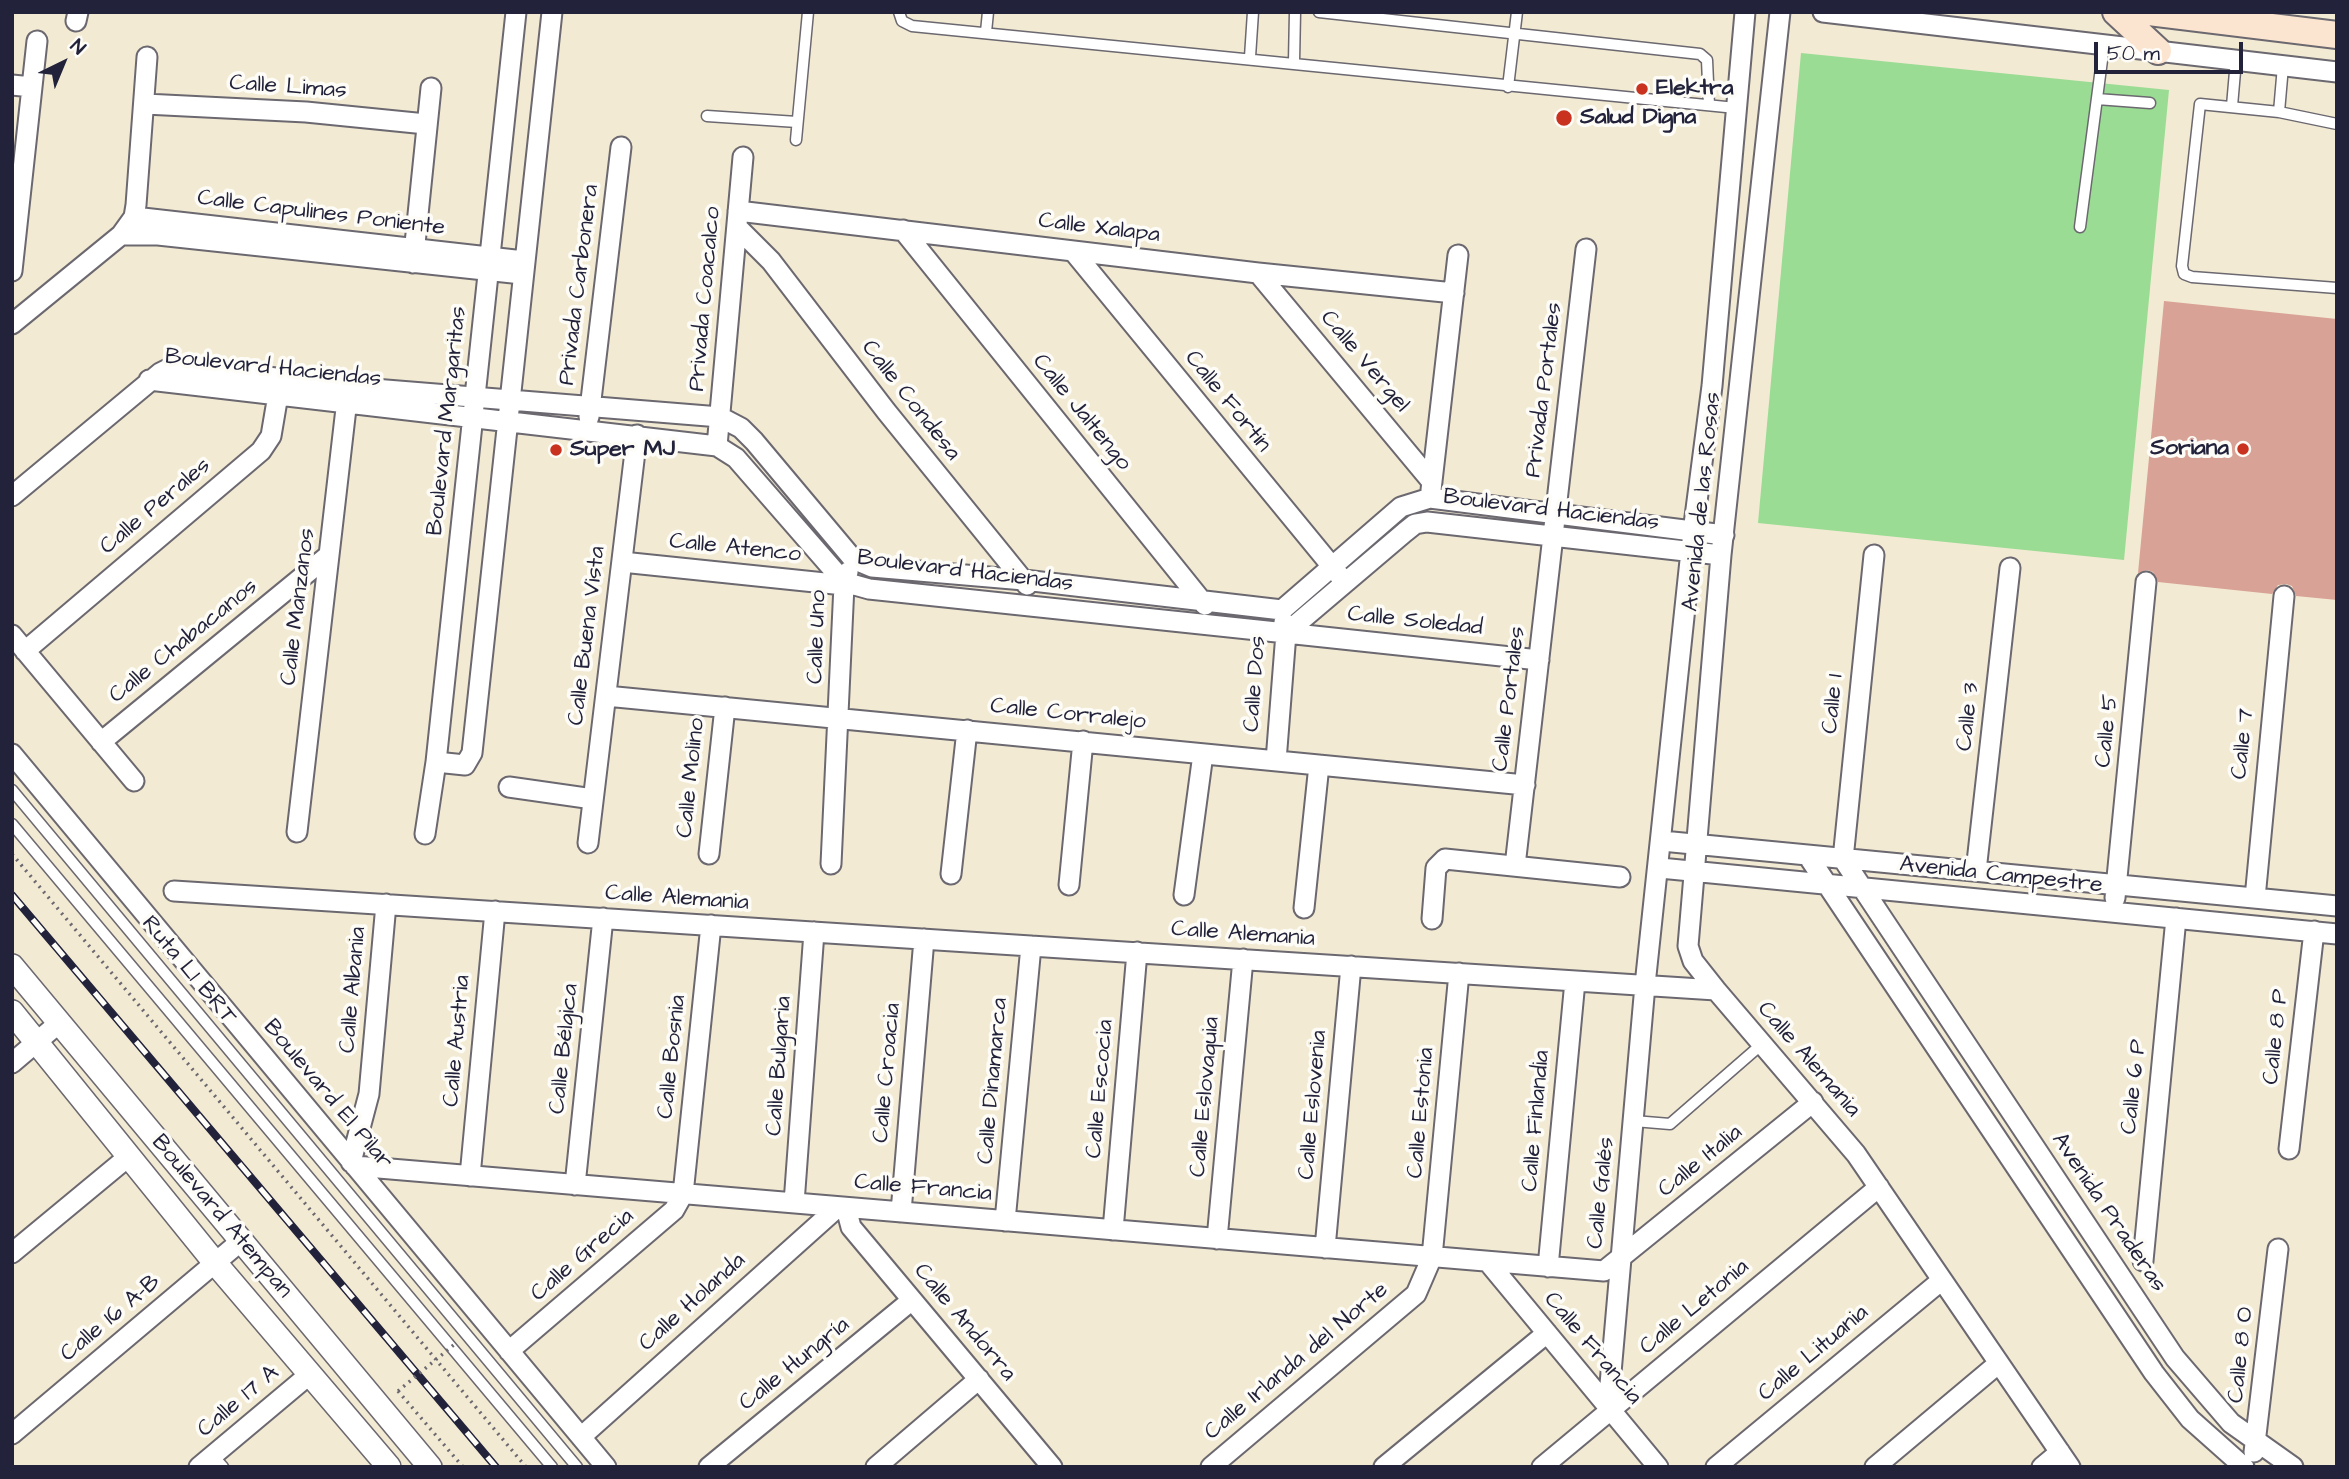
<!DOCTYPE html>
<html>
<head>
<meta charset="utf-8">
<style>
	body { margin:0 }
	#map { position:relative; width:2349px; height:1479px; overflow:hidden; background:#f2ead3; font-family:"Architects Daughter",sans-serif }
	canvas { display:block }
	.frame { position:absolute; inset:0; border:14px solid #22223b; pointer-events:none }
	.north { position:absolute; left:28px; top:28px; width:70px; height:70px; -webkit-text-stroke:5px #fdfcf7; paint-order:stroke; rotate:43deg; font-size:19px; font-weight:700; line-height:28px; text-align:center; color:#22223b }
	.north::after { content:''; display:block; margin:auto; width:24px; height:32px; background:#22223b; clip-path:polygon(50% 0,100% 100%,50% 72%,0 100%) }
	.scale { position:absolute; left:2094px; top:42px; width:149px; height:32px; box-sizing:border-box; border:4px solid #22223b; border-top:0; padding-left:9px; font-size:21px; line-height:24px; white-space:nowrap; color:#22223b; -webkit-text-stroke:5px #fdfcf7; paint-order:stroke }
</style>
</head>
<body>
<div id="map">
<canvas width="2349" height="1479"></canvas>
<div class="frame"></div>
<div class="north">N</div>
<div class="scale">50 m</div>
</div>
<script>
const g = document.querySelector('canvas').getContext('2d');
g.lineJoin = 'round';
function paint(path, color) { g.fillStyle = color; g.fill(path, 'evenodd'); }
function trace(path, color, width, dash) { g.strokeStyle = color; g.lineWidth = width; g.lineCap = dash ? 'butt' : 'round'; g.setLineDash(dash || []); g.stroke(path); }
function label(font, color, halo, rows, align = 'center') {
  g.font = font + ' "Architects Daughter",sans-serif'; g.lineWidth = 7; g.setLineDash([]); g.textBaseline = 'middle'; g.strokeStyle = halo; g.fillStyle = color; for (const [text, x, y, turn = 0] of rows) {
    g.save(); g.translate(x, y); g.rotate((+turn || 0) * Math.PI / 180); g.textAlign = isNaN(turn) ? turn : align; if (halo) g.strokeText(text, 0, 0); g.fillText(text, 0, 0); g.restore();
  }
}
const green = new Path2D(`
	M 1801,53 L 2169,90 L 2124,560 L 1758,523 Z`);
const building = new Path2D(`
	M 2164,301 L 2337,319 L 2337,600 L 2296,596 L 2292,586 L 2286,584 L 2278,585 L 2272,594 L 2158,582 L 2153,572 L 2147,570 L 2138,573 Z`);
const path = new Path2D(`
	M 12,854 L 526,1467
	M 398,1391 L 463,1467`);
const service = new Path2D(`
	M 899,12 L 902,21 L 912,26 L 1736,108
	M 1319,12 L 1700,54 L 1707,60 L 1709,105
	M 986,32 L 988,12
	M 1250,57 L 1253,12
	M 1294,62 L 1295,12
	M 1508,87 L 1517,12
	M 2097,99 L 2150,103
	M 2232,106 L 2236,60
	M 2279,112 L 2283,66
	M 707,116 L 797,122
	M 2337,124 L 2279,112 L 2200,104 L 2182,266 L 2184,274 L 2192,277 L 2337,288
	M 796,140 L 808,12
	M 2080,227 L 2104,45
	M 12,790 L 577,1467
	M 12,824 L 552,1467
	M 1634,1121 L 1670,1124 L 1762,1044
	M 212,1455 L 223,1467`);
const minor = new Path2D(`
	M 1780,12 L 1721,555 L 1688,946 L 1693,961 L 1716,990 L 1856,1154 L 2070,1467
	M 1823,12 L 2337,72
	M 76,21 L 78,12
	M 12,85 L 32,87
	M 145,104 L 306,112 L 426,124
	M 738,211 L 1258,273 L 1454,293
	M 134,217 L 524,261
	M 737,227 L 771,261 L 886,411 L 1027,585
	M 903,230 L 1205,605
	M 121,235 L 158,235 L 522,274
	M 1073,251 L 1339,575
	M 413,263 L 431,88
	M 12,271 L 37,41
	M 1258,273 L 1432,482
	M 12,324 L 121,235 L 134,217 L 136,205 L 147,57
	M 149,380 L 717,446 L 736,458 L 844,582 L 869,589 L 1286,633 L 1405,532 L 1415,524 L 1427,522 L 1721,555
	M 589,417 L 621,147
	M 717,446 L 743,157
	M 1431,490 L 1458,255
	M 12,496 L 160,373 L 170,368 L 186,367 L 349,387 L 720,417 L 741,428 L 754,441 L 853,559 L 872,567 L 1024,580 L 1282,610 L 1401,507 L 1430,498 L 1724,535
	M 1874,555 L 1843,859 L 2175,1358 L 2231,1423 L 2293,1467
	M 622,562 L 844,585
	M 1286,633 L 1539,660
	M 12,635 L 134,781
	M 25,651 L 261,451 L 271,436 L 280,383
	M 606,696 L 1525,785
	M 101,742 L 329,555
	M 12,754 L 606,1467
	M 1276,761 L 1286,633 L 1284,622
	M 436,762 L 465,765 L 472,753 L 552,12
	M 509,787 L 593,799
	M 297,832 L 348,391
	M 425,834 L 436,762 L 516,12
	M 1662,841 L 2337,906
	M 588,843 L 637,435
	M 709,854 L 725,707
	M 1808,856 L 2154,1373 L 2190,1419 L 2244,1467
	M 831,864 L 844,585 L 848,572
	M 1515,866 L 1586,249
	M 1660,868 L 2337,934
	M 1976,871 L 2010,568
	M 951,874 L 967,730
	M 1069,885 L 1083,741
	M 174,891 L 1716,990
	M 1184,895 L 1203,754
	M 2115,898 L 2146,582
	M 2255,898 L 2284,596
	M 1304,908 L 1319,765
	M 1432,919 L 1436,868 L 1445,859 L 1620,877
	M 12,1063 L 59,1023
	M 2289,1149 L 2314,931
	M 351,1162 L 369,1094 L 386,904
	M 355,1166 L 1604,1271 L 1813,1102
	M 470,1176 L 495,911
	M 575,1185 L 603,918
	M 794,1203 L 814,932
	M 846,1208 L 851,1227 L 1052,1467
	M 901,1212 L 924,939
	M 1005,1221 L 1031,946
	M 1113,1230 L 1137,952
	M 1217,1239 L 1243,959
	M 1325,1248 L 1351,966
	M 12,1253 L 128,1157
	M 2143,1261 L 2176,918
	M 1488,1262 L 1658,1467
	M 1548,1267 L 1575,981
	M 509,1351 L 674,1210 L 683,1194 L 711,925
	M 1608,1407 L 1645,985 L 1693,532 L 1712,386 L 1745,12
	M 12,1434 L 241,1241
	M 581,1437 L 838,1207
	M 2254,1452 L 2278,1249
	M 199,1467 L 310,1374
	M 709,1467 L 912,1300
	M 876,1467 L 979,1379
	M 1211,1467 L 1416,1294 L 1432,1257 L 1459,973
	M 1384,1467 L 1547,1333
	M 1542,1467 L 1879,1187
	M 1716,1467 L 1942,1280
	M 1875,1467 L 1999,1363
	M 2042,1467 L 2060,1452`);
const tertiary = new Path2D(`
	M 12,966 L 430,1467
	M 12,1012 L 216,1264 L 389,1467`);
const secondary = new Path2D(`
	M 2116,12 L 2158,51
	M 2149,12 L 2337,35`);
const rail = new Path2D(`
	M 12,895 L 496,1467`);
const pathBridge = new Path2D(`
	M 398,1391 L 456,1343`);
const markers = [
	[1642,89,7,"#c8321e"],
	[1564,118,9,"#c8321e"],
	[2243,449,7,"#c8321e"],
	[556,450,7,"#c8321e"]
];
const streetNames = [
	["Calle Limas",288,88,4],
	["Calle Capulines Poniente",321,214,7],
	["Calle Xalapa",1099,229,7],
	["Privada Carbonera",580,285,-83],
	["Privada Coacalco",706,299,-85],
	["Calle Vergel",1364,362,50],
	["Boulevard Haciendas",273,369,6],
	["Privada Portales",1545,390,-83],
	["Calle Condesa",910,401,52],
	["Calle Fortín",1227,402,51],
	["Calle Jaltengo",1081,413,51],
	["Boulevard Margaritas",448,421,-84],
	["Avenida de las Rosas",1703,502,-84],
	["Calle Perales",156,507,-40],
	["Boulevard Haciendas",1551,511,7],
	["Calle Atenco",735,549,6],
	["Boulevard Haciendas",965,572,7],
	["Calle Manzanos",299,607,-83],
	["Calle Soledad",1415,622,6],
	["Calle Buena Vista",588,636,-83],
	["Calle Uno",818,637,-88],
	["Calle Chabacanos",184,642,-39],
	["Calle Dos",1256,684,-86],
	["Calle Portales",1510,699,-83],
	["Calle 1",1834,704,-84],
	["Calle Corralejo",1068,715,6],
	["Calle 3",1969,717,-84],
	["Calle 5",2108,731,-84],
	["Calle 7",2244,744,-84],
	["Calle Molino",692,778,-84],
	["Avenida Campestre",2001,876,6],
	["Calle Alemania",677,899,4],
	["Calle Alemania",1243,935,4],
	["Ruta L1 BRT",188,971,50],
	["Calle Albania",354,990,-85],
	["Calle 8 P",2277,1037,-84],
	["Calle Austria",458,1041,-85],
	["Calle Bélgica",565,1049,-84],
	["Calle Bosnia",673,1057,-84],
	["Calle Alemania",1808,1060,49],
	["Calle Bulgaria",780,1066,-86],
	["Calle Croacia",888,1073,-85],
	["Calle Dinamarca",994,1081,-85],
	["Calle 6 P",2135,1087,-84],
	["Calle Escocia",1101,1089,-85],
	["Boulevard El Pilar",327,1095,50],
	["Calle Eslovaquia",1206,1097,-85],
	["Calle Eslovenia",1314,1105,-85],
	["Calle Estonia",1422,1113,-85],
	["Calle Finlandia",1537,1121,-85],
	["Calle Italia",1701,1162,-39],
	["Calle Francia",923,1189,5],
	["Calle Galés",1602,1193,-84],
	["Avenida Praderas",2108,1213,56],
	["Boulevard Atempan",221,1217,50],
	["Calle Grecia",583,1256,-41],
	["Calle Holanda",693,1303,-42],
	["Calle Letonia",1695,1308,-40],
	["Calle 16 A-B",111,1319,-40],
	["Calle Andorra",964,1323,50],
	["Calle Francia",1592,1349,50],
	["Calle Lituania",1814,1354,-40],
	["Calle 8 O",2242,1355,-84],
	["Calle Irlanda del Norte",1297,1362,-40],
	["Calle Hungría",795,1365,-39],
	["Calle 17 A",239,1402,-40]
];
const poiNames = [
	["Elektra",1656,89],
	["Salud Digna",1580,118],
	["Soriana",2229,449,"right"],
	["Super MJ",570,450]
];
paint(green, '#9adc93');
paint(building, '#d8a296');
trace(service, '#6b6870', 13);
trace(minor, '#6b6870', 23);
trace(tertiary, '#6b6870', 26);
trace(secondary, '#6b6870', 30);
trace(path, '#6b6870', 3.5, [2, 5]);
trace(service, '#fff', 10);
trace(minor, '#fff', 19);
trace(tertiary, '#fff', 23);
trace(secondary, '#fce5d0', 26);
trace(rail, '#22223b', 8);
trace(rail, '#fdfcf7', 5, [16]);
trace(pathBridge, '#6b6870', 3.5, [2, 5]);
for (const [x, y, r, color] of markers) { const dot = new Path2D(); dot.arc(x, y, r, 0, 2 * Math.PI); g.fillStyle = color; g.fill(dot); trace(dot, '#fdfcf7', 2.5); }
label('23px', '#22223b', '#fdfcf7', streetNames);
label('bold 23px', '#22223b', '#fdfcf7', poiNames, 'left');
</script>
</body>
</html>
